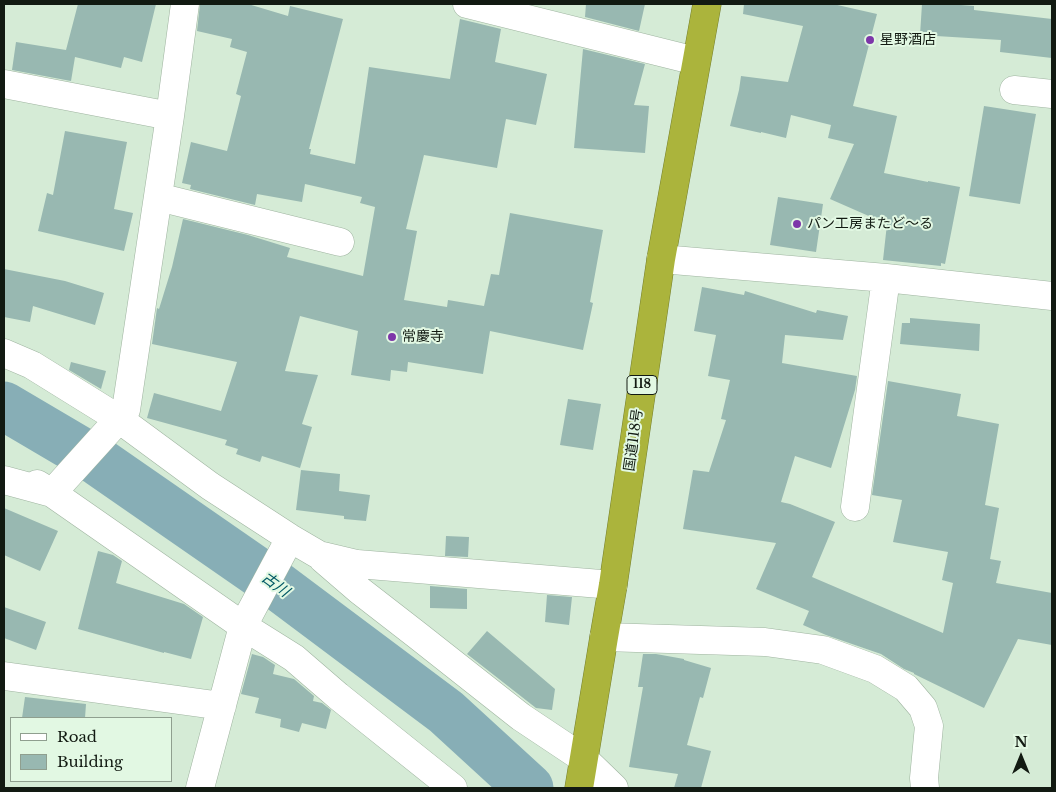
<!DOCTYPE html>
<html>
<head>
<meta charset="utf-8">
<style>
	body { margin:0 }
	#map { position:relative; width:1056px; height:792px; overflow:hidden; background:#d5ebd6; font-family:"Libre Baskerville",serif }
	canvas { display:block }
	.frame { position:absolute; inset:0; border:5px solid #121a12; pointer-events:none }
	.legend { position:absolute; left:10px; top:717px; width:162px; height:65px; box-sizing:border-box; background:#e2f8e3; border:1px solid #8f9f8f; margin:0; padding:6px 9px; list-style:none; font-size:15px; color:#121a12 }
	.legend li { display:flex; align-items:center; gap:10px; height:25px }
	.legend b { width:25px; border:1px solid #8f9f8f }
	.north { position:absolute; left:996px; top:732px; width:50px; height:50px; -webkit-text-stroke:4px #e2f8e3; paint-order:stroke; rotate:0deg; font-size:14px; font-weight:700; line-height:20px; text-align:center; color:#121a12 }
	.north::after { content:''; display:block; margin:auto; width:18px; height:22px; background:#121a12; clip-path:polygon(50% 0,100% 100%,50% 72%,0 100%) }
</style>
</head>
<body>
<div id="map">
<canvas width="1056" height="792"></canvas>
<div class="frame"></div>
<ul class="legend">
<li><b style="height:6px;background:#fff"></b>Road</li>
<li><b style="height:14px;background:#98b8b1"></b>Building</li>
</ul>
<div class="north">N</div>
</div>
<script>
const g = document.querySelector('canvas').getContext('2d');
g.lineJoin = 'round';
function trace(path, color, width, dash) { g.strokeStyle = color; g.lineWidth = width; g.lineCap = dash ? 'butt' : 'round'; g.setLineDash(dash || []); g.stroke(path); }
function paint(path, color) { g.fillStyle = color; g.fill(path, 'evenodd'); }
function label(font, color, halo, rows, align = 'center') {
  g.font = font + ' "Libre Baskerville","Noto Sans JP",serif'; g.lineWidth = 4; g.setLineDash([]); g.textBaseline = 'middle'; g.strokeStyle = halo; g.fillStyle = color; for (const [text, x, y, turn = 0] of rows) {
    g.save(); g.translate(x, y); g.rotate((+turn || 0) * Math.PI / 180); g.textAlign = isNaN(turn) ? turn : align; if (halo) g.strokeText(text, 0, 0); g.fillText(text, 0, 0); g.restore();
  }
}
const river = new Path2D(`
	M 4,406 L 99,462 L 275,584 L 446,712 L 529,788`);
const building = new Path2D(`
	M 78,4 L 156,4 L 142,62 L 124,57 L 121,68 L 75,57 L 71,81 L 12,70 L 16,42 L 66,50 Z
	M 200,4 L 248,4 L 288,16 L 290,6 L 343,19 L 309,149 L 311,149 L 310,154 L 355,164 L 369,67 L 450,79 L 460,19 L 501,29 L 495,62 L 547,74 L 536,125 L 506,119 L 497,168 L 424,155 L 406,229 L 417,231 L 404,300 L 447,307 L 448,300 L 484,306 L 491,274 L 499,275 L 510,213 L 603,230 L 590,302 L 593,303 L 583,350 L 490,331 L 483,374 L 408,362 L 407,372 L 391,370 L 390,381 L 351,375 L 358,331 L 300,316 L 285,371 L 318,375 L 302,424 L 312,427 L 300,468 L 262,456 L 260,462 L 236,454 L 238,449 L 225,445 L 227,440 L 147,418 L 154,393 L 221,411 L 237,362 L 152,344 L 157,308 L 159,309 L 172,267 L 183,219 L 248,235 L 290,248 L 287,257 L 363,276 L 375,207 L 360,203 L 362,197 L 305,184 L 302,202 L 257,194 L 255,205 L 190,189 L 191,185 L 182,183 L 191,142 L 227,151 L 241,96 L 236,94 L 247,52 L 230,47 L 232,39 L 197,31 Z
	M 586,4 L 645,4 L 639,31 L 585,17 Z
	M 744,4 L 833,4 L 877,14 L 853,106 L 897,116 L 884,173 L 928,182 L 928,181 L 960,187 L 945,264 L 941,263 L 941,266 L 883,260 L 887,224 L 830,199 L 854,144 L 828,138 L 831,125 L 791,115 L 786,138 L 761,132 L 761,133 L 730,126 L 739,90 L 741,76 L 788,82 L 803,26 L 743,14 Z
	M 922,4 L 948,4 L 974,6 L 974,10 L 1052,19 L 1052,58 L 1000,52 L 1001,40 L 920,35 Z
	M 583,49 L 645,64 L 634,105 L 649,106 L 645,153 L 574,148 Z
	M 984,106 L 1036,114 L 1020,204 L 969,196 Z
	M 65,131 L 127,142 L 114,209 L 133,213 L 124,251 L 38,231 L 47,193 L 53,195 Z
	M 778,197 L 823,204 L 816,252 L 770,245 Z
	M 4,269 L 65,281 L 104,293 L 95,325 L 33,306 L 30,322 L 4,317 Z
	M 702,287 L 744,295 L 745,291 L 816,313 L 817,310 L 848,316 L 843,340 L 785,335 L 782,363 L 857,376 L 855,390 L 831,468 L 795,456 L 781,502 L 790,504 L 835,522 L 812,577 L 943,633 L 953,583 L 942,580 L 948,552 L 893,542 L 902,500 L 872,495 L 888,381 L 961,394 L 957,416 L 999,424 L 985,505 L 999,508 L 990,559 L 1001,561 L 996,583 L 1052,593 L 1052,645 L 1018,639 L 984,708 L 914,674 L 914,673 L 904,669 L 881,654 L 826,635 L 803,625 L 809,611 L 756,589 L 776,543 L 683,529 L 693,470 L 709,472 L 726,420 L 721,419 L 730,380 L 708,376 L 716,335 L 694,331 Z
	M 910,318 L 980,324 L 979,351 L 900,344 L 902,323 L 910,323 Z
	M 71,362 L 106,371 L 101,389 L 69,370 Z
	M 568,399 L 601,404 L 593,450 L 560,445 Z
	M 301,470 L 340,474 L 339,491 L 370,495 L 366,521 L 344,519 L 344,516 L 296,510 Z
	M 4,508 L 58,531 L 40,571 L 4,555 Z
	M 446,536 L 469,537 L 468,557 L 445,556 Z
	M 98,551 L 113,555 L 122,561 L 116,583 L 184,604 L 203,617 L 191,659 L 164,652 L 164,653 L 78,629 Z
	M 430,586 L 467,589 L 467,609 L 430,608 Z
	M 547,595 L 572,597 L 569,625 L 545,622 Z
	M 4,607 L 46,622 L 36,650 L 4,638 Z
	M 487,631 L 555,689 L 552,710 L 536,708 L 467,654 Z
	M 252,654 L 263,657 L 275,665 L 273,674 L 294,679 L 314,696 L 313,701 L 322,703 L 331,710 L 326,729 L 302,723 L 299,732 L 280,727 L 281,719 L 255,713 L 259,698 L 241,694 Z
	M 643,654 L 656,654 L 684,659 L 684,660 L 711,668 L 703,698 L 700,697 L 687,745 L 711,751 L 701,788 L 674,788 L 678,774 L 629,767 L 643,687 L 638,687 Z
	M 25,697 L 86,704 L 85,718 L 22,718 Z`);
const street = new Path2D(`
	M 467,4 L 696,61
	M 4,84 L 170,116
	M 1014,90 L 1052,94
	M 158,197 L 340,242
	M 661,259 L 886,278 L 1052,296
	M 4,353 L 32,365 L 119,419 L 210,486 L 290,538 L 319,555 L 357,564 L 613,585
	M 4,480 L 52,493 L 119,419 L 126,410 L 170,116 L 185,4
	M 37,484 L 52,493 L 243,626 L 294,658 L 338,696 L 453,788
	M 855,507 L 886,278
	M 323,559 L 359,590 L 417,635 L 521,717 L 584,759 L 614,788
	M 604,637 L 765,642 L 823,650 L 875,669 L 906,688 L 923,708 L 929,726 L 924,778 L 925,788
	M 4,676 L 222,706
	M 200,788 L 243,626 L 290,538`);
const highway = new Path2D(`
	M 579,788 L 604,637 L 613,585 L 661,259 L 707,4`);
const markers = [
	[870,40,5,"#7d36a9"],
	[797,224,5,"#7d36a9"],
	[392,337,5,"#7d36a9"]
];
const shields = [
	[642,385,30]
];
const shieldNames = [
	["118",642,385]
];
const poiNames = [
	["星野酒店",880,40],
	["パン工房またど～る",807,224],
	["常慶寺",402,337]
];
const streetNames = [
	["国道118号",634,440,-82]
];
const waterNames = [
	["古川",275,585,36]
];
trace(river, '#87aeb6', 49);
paint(building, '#98b8b1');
trace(street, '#9fb4a0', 29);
trace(highway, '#757e2d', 29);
trace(street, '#fff', 28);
trace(highway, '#abb43c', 28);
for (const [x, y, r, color] of markers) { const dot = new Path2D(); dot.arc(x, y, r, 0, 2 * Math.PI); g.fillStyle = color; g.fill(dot); trace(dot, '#e2f8e3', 2); }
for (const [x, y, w] of shields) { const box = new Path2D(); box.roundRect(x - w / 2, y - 9.5, w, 19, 4); g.fillStyle = '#e2f8e3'; g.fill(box); trace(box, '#121a12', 1); }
label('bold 12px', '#121a12', null, shieldNames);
label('14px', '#121a12', '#e2f8e3', poiNames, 'left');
label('14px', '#121a12', '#e2f8e3', streetNames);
label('italic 15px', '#005865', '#e2f8e3', waterNames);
</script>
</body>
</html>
